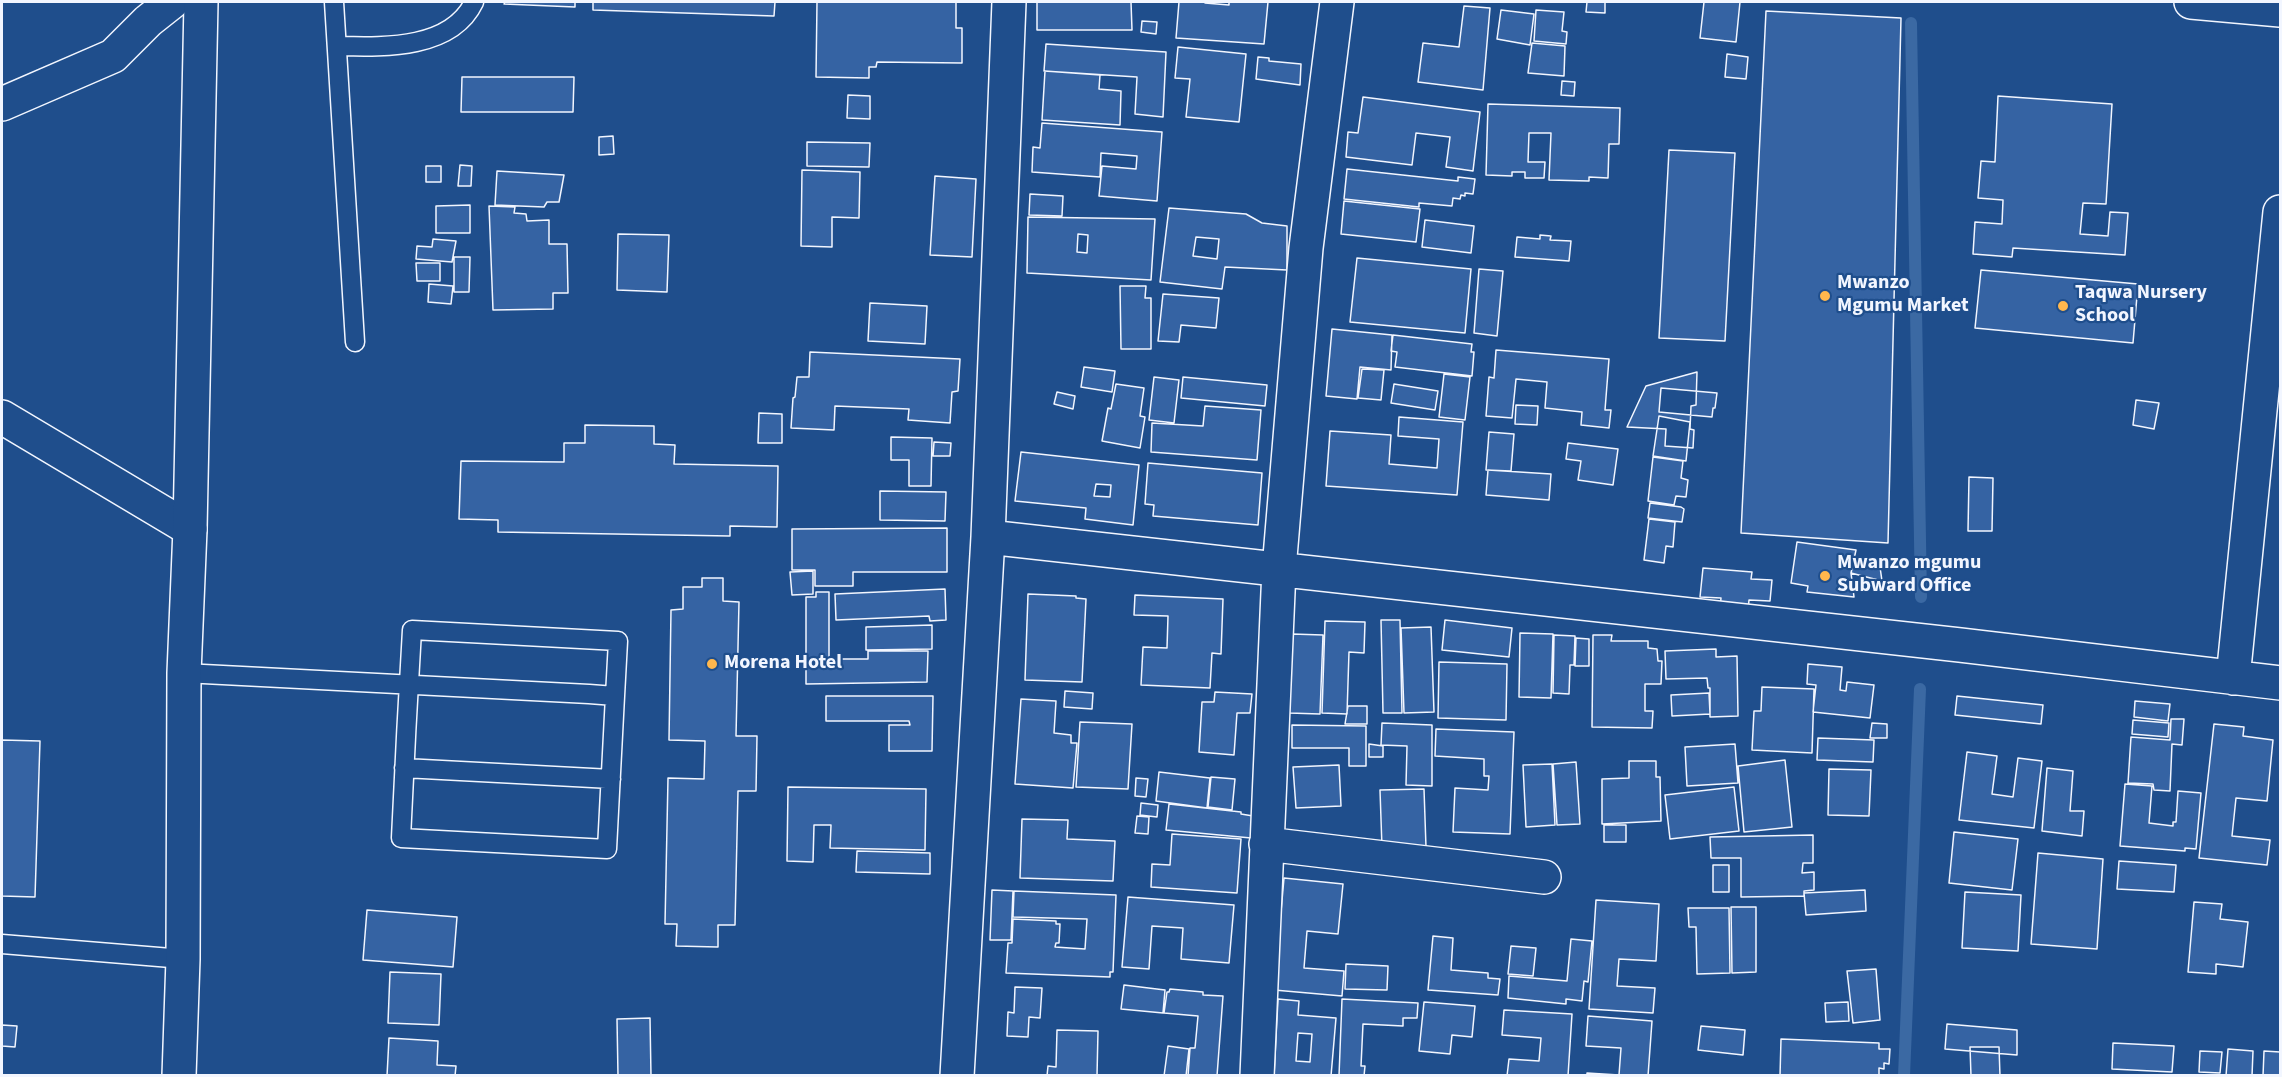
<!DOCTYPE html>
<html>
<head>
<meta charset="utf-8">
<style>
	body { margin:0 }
	#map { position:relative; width:2282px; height:1077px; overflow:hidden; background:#1f4e8c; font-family:"Source Sans 3",sans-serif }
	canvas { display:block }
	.frame { position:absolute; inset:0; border:3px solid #f2f6ff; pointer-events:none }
</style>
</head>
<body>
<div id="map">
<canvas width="2282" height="1077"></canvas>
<div class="frame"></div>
</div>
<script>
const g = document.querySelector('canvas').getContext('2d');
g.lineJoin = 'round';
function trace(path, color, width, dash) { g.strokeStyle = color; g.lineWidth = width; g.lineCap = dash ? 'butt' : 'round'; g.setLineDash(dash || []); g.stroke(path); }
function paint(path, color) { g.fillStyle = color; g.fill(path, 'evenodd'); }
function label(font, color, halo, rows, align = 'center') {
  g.font = font + ' "Source Sans 3",sans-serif'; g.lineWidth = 4.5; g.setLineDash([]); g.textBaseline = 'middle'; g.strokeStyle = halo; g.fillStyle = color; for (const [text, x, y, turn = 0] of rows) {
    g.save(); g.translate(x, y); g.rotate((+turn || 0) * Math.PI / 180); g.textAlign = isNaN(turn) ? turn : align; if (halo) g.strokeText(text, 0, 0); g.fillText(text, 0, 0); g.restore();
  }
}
const stream = new Path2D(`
	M 1911,23 L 1921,597
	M 1904,1076 L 1920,689`);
const building = new Path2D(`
	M 505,2 L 575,2 L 575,7 L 504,4 Z
	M 593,2 L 775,2 L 774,16 L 593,10 Z
	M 817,2 L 956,2 L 956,28 L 962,28 L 962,63 L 877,62 L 876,67 L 869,67 L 869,78 L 816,77 Z
	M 1037,2 L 1131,2 L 1132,30 L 1037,30 Z
	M 1179,2 L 1205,2 L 1205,3 L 1229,5 L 1229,2 L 1268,2 L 1264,44 L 1176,38 Z
	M 1587,2 L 1605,2 L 1605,13 L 1586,12 Z
	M 1704,2 L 1740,2 L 1736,42 L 1700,38 Z
	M 1464,6 L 1490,8 L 1483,90 L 1418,82 L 1423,43 L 1459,47 Z
	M 1501,10 L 1534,14 L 1530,45 L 1497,39 Z
	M 1536,10 L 1564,12 L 1562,31 L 1567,32 L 1566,44 L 1534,41 Z
	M 1766,11 L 1901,18 L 1888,543 L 1741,533 Z
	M 1142,21 L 1157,22 L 1156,34 L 1141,32 Z
	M 1532,43 L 1565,46 L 1564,76 L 1528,73 Z
	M 1046,44 L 1166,52 L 1163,117 L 1135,114 L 1137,77 L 1044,71 Z
	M 1178,47 L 1246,54 L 1239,122 L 1186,117 L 1190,79 L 1175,78 Z
	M 1727,54 L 1748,57 L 1746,79 L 1725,77 Z
	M 1258,57 L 1269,58 L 1269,61 L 1301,64 L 1300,85 L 1256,79 Z
	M 1045,71 L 1100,75 L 1099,89 L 1121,91 L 1120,125 L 1042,120 Z
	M 462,77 L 574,77 L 573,112 L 461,112 Z
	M 1562,81 L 1575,82 L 1574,96 L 1561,95 Z
	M 848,95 L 870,96 L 870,119 L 847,118 Z
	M 1998,96 L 2112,104 L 2106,204 L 2083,203 L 2080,234 L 2108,236 L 2110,212 L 2128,213 L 2125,255 L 2013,248 L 2012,257 L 1973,254 L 1975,222 L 2002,224 L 2003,200 L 1978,198 L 1981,161 L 1995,162 Z
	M 1363,97 L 1480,112 L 1473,171 L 1446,167 L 1450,137 L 1416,133 L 1412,165 L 1346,157 L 1348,132 L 1358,133 Z
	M 1488,104 L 1620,108 L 1619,144 L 1609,144 L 1608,178 L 1589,177 L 1589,181 L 1549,180 L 1551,133 L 1529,133 L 1528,162 L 1545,162 L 1544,178 L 1525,178 L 1525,172 L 1512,172 L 1512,176 L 1486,175 Z
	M 1042,123 L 1162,132 L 1157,201 L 1099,196 L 1102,166 L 1136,169 L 1137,156 L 1101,153 L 1100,177 L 1032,172 L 1033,147 L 1040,148 Z
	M 613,136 L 614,154 L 599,155 L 599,137 Z
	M 807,142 L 870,143 L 869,167 L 807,166 Z
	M 1669,150 L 1735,153 L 1725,341 L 1659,338 Z
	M 460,165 L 472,166 L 471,186 L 458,186 Z
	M 426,166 L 441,166 L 441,182 L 426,182 Z
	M 1347,169 L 1458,181 L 1458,177 L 1475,179 L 1473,194 L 1465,193 L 1465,196 L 1461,195 L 1460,199 L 1453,198 L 1452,206 L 1419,203 L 1419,207 L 1344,199 Z
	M 802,170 L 860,172 L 859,218 L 832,217 L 832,247 L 801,246 Z
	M 497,171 L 564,175 L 559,202 L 547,202 L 544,207 L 495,205 Z
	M 935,176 L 976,179 L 972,257 L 930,255 Z
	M 1030,194 L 1063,196 L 1062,216 L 1029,215 Z
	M 1344,201 L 1420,209 L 1416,242 L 1341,234 Z
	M 470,205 L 470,233 L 436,233 L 436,206 Z
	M 489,206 L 515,207 L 514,213 L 526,214 L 527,221 L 549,220 L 549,244 L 567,244 L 568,293 L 553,293 L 553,309 L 493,310 Z
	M 1169,208 L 1246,214 L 1262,223 L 1287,226 L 1287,270 L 1225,267 L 1222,289 L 1160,282 ZM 1196,237 L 1219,239 L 1217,259 L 1193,256 Z
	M 1028,217 L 1155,219 L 1151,280 L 1027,273 ZM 1078,234 L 1088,235 L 1087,253 L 1077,252 Z
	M 1425,220 L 1474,226 L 1471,253 L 1422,247 Z
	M 618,234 L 669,235 L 667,292 L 617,290 Z
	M 1540,235 L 1551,236 L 1550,240 L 1571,241 L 1569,261 L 1515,257 L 1517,237 L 1540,239 Z
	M 433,239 L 456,241 L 452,262 L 416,259 L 417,246 L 432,247 Z
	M 454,257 L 470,257 L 469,292 L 454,292 Z
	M 1357,258 L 1471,269 L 1465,333 L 1350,322 Z
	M 416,263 L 440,263 L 440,281 L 417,281 Z
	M 1479,269 L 1503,271 L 1497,336 L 1474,333 Z
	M 1981,270 L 2138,284 L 2133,343 L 1975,328 Z
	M 429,284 L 453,286 L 451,304 L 428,302 Z
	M 1120,286 L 1146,286 L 1145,298 L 1151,298 L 1151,349 L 1121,349 Z
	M 1163,294 L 1219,298 L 1216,328 L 1181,325 L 1179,342 L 1158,341 Z
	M 870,303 L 927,306 L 925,344 L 868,341 Z
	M 1332,329 L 1392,335 L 1391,370 L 1360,367 L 1357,399 L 1326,396 Z
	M 1393,335 L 1472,344 L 1471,352 L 1474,352 L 1472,376 L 1395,367 L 1397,352 L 1391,351 Z
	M 1496,350 L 1609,359 L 1605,410 L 1611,410 L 1609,428 L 1581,425 L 1582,412 L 1545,408 L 1547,382 L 1516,379 L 1512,418 L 1486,416 L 1489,377 L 1494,378 Z
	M 810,352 L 960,359 L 958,391 L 952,392 L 950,423 L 908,420 L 909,409 L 835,406 L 834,430 L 791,428 L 793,398 L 795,397 L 797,377 L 809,377 Z
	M 1084,367 L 1115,371 L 1112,392 L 1081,387 Z
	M 1362,369 L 1384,370 L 1381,400 L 1358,398 Z
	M 1697,372 L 1696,405 L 1691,406 L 1690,429 L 1694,430 L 1693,448 L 1665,446 L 1666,429 L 1627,427 L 1646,386 Z
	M 1444,374 L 1470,377 L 1465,420 L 1439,417 Z
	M 1154,377 L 1179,380 L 1174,423 L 1149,420 Z
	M 1183,377 L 1267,385 L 1265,406 L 1181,398 Z
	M 1116,384 L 1144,388 L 1140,416 L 1145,417 L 1140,448 L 1102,441 L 1108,408 L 1111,409 Z
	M 1394,384 L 1438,391 L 1435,410 L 1391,403 Z
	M 1661,388 L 1717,393 L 1715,408 L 1713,408 L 1712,417 L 1659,412 Z
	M 1057,392 L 1075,396 L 1073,409 L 1054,404 Z
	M 2136,400 L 2159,403 L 2154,429 L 2133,425 Z
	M 1516,405 L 1538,406 L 1537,425 L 1515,424 Z
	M 1205,406 L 1261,410 L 1257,460 L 1151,452 L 1152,423 L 1203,426 Z
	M 759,413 L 782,414 L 782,443 L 758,443 Z
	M 1659,416 L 1690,422 L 1686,461 L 1653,456 Z
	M 1399,417 L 1463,422 L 1457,495 L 1326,486 L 1330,431 L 1391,435 L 1389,464 L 1437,468 L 1439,439 L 1398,436 Z
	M 585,425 L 654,426 L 654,444 L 675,445 L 674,464 L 778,466 L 777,527 L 730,526 L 730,536 L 498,532 L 498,520 L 459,519 L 461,461 L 564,462 L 564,443 L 585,443 Z
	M 1489,432 L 1514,434 L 1511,471 L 1486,470 Z
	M 891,437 L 932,438 L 931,486 L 909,486 L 909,460 L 891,460 Z
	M 934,442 L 951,443 L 950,456 L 933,456 Z
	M 1568,443 L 1618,449 L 1613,485 L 1578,480 L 1581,461 L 1566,459 Z
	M 1021,452 L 1139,465 L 1133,525 L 1085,519 L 1086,508 L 1015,501 ZM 1096,484 L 1111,485 L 1110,497 L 1094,496 Z
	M 1653,457 L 1683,461 L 1681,478 L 1688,480 L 1686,497 L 1676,496 L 1674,505 L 1648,501 Z
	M 1148,463 L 1262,473 L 1258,525 L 1153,516 L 1154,505 L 1145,504 Z
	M 1488,470 L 1551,474 L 1549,500 L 1486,495 Z
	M 1969,477 L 1993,478 L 1992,531 L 1968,531 Z
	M 880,491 L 946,492 L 945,521 L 880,520 Z
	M 1650,503 L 1681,507 L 1684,509 L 1682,522 L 1648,518 Z
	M 1649,519 L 1675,522 L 1673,547 L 1666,546 L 1664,563 L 1644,560 Z
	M 947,528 L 947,572 L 853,572 L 853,586 L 815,586 L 815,570 L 792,570 L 792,529 Z
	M 1797,542 L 1856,550 L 1851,573 L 1854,597 L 1807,592 L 1808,586 L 1791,583 Z
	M 1854,560 L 1880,567 L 1882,581 L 1851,573 Z
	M 1703,568 L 1752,572 L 1751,579 L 1772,580 L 1770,601 L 1749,600 L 1748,610 L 1720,608 L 1721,598 L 1700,597 Z
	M 813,571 L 813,594 L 792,595 L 790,572 Z
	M 702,578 L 723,578 L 723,601 L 739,602 L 736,736 L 757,736 L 756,791 L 738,791 L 735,925 L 718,925 L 718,947 L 676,946 L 677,924 L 665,924 L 668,778 L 704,779 L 705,741 L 669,740 L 671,610 L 683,609 L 683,587 L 702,587 Z
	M 945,589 L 946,620 L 930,621 L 929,616 L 836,620 L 835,594 Z
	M 816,592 L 829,592 L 829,659 L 868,659 L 868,651 L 928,651 L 927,682 L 806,684 L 806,597 L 816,597 Z
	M 1028,594 L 1076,596 L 1076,598 L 1086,599 L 1082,682 L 1025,680 Z
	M 1135,595 L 1223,599 L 1221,654 L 1212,653 L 1210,688 L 1141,685 L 1143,647 L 1167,648 L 1168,616 L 1134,615 Z
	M 1381,620 L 1400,620 L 1402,713 L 1383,713 Z
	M 1445,620 L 1512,628 L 1509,657 L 1442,650 Z
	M 1325,621 L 1365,622 L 1364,653 L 1349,652 L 1347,714 L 1322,713 Z
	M 932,625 L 932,649 L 866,650 L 866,627 Z
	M 1431,627 L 1434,712 L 1404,713 L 1401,628 Z
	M 1520,633 L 1553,634 L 1551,698 L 1519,697 Z
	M 1292,634 L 1323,635 L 1320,714 L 1289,713 Z
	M 1554,635 L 1575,636 L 1574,665 L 1570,665 L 1569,694 L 1553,693 Z
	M 1593,635 L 1612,635 L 1611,641 L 1648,641 L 1648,648 L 1657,649 L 1658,661 L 1662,661 L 1661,684 L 1645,684 L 1645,711 L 1653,711 L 1652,728 L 1592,727 Z
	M 1576,638 L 1589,639 L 1589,666 L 1575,666 Z
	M 1716,649 L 1716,657 L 1737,656 L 1738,716 L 1710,717 L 1710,688 L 1708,688 L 1707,678 L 1666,679 L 1665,651 Z
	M 1439,662 L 1507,664 L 1506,720 L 1438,718 Z
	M 1808,664 L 1842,667 L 1840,690 L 1846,691 L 1847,682 L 1874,685 L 1870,718 L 1813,712 L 1816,685 L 1807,684 Z
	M 1762,687 L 1814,689 L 1812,753 L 1752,750 L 1754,711 L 1761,711 Z
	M 1065,691 L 1093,693 L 1092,709 L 1064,707 Z
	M 1215,692 L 1252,694 L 1250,713 L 1237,713 L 1234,755 L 1199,752 L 1202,702 L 1214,702 Z
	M 1709,693 L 1710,714 L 1672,716 L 1671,695 Z
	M 826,696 L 933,696 L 932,751 L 889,751 L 889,725 L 910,725 L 909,721 L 826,721 Z
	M 1957,696 L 2043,705 L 2041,724 L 1955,715 Z
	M 1021,699 L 1056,701 L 1054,733 L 1071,735 L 1071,743 L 1077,743 L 1073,788 L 1015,784 Z
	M 2135,701 L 2170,704 L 2168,721 L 2134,717 Z
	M 1348,706 L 1367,706 L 1367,724 L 1345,724 Z
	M 2171,719 L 2184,719 L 2182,745 L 2172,744 L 2170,791 L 2154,790 L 2153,784 L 2128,783 L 2131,737 L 2170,740 Z
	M 2133,720 L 2169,723 L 2168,737 L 2132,734 Z
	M 1080,722 L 1132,724 L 1128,789 L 1076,787 Z
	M 1382,723 L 1432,725 L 1432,786 L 1406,785 L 1407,746 L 1381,745 Z
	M 1872,723 L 1887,724 L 1887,738 L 1870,738 Z
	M 2214,724 L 2244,727 L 2243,736 L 2273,740 L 2267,801 L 2236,798 L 2232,836 L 2270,840 L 2267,865 L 2199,858 Z
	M 1292,725 L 1366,726 L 1366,766 L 1349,766 L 1349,748 L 1292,748 Z
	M 1436,729 L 1514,732 L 1510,834 L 1453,832 L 1455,788 L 1488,790 L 1489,776 L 1484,776 L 1484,759 L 1435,756 Z
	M 1818,738 L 1874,740 L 1873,762 L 1817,760 Z
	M 2,740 L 40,741 L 35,897 L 2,896 Z
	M 1369,744 L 1383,746 L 1383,757 L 1369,757 Z
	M 1735,744 L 1738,783 L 1687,786 L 1685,747 Z
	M 1967,752 L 1997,756 L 1992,794 L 2013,797 L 2018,758 L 2042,761 L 2034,828 L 1959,820 Z
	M 1785,760 L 1792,827 L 1744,832 L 1738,766 Z
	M 1629,761 L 1656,761 L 1656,777 L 1660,777 L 1661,821 L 1602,824 L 1602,779 L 1629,778 Z
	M 1576,762 L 1580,824 L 1557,825 L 1553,764 Z
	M 1552,764 L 1555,825 L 1526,827 L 1523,765 Z
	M 1339,765 L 1341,806 L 1296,808 L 1293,767 Z
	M 2047,768 L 2073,771 L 2070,811 L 2084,811 L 2082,836 L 2042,831 Z
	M 1829,769 L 1871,770 L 1869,816 L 1828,815 Z
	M 1159,772 L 1210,778 L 1207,808 L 1156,801 Z
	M 1211,777 L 1235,779 L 1232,810 L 1208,807 Z
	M 1136,778 L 1148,779 L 1146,797 L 1135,796 Z
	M 2125,784 L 2152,786 L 2149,823 L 2173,826 L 2173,822 L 2176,822 L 2178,791 L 2201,793 L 2196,849 L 2185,848 L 2185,851 L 2120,846 Z
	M 788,787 L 926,789 L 925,850 L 830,848 L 831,825 L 814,825 L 813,862 L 787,861 Z
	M 1734,787 L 1739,831 L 1670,839 L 1665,795 Z
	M 1424,789 L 1426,847 L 1382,848 L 1380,790 Z
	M 1141,803 L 1158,805 L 1157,817 L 1140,815 Z
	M 1169,804 L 1241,812 L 1241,814 L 1253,816 L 1251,838 L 1166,830 Z
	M 1137,816 L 1149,817 L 1148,834 L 1135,833 Z
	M 1022,819 L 1068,820 L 1067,839 L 1115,841 L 1113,881 L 1020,878 Z
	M 1604,825 L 1626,825 L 1626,842 L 1604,842 Z
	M 1954,832 L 2018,839 L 2012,890 L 1949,883 Z
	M 1172,834 L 1241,839 L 1237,893 L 1151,887 L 1152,864 L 1170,865 Z
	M 1813,835 L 1813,863 L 1803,863 L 1802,873 L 1814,872 L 1814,890 L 1804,891 L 1804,896 L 1741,897 L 1741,858 L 1711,858 L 1710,837 Z
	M 857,851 L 930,853 L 930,874 L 856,872 Z
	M 2038,853 L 2103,859 L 2097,949 L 2031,944 Z
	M 2119,861 L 2176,865 L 2174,892 L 2117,889 Z
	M 1713,865 L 1729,865 L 1729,892 L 1713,892 Z
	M 1284,878 L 1343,884 L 1338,934 L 1307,931 L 1304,968 L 1344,971 L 1342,996 L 1274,990 Z
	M 992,890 L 1013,891 L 1011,940 L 990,940 Z
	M 1865,890 L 1866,911 L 1806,915 L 1804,893 Z
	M 1014,891 L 1116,895 L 1113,972 L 1110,972 L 1110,977 L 1006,973 L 1008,943 L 1012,943 L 1013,919 L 1056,921 L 1056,924 L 1060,924 L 1059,943 L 1056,943 L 1055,947 L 1085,949 L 1087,919 L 1013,917 Z
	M 1965,892 L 2021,895 L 2018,951 L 1962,948 Z
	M 1128,897 L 1234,905 L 1229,963 L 1181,959 L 1183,928 L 1152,926 L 1149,969 L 1122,967 Z
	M 1596,900 L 1659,904 L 1656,961 L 1619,959 L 1617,986 L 1655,988 L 1653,1013 L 1589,1009 Z
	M 2194,902 L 2222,904 L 2220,919 L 2248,922 L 2243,967 L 2216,964 L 2216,974 L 2188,972 Z
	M 1731,907 L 1756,907 L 1756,972 L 1732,973 Z
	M 1688,908 L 1729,908 L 1730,973 L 1697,974 L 1696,927 L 1689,927 Z
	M 367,910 L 457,917 L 453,967 L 363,960 Z
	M 1433,936 L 1453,938 L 1451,970 L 1488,973 L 1488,978 L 1500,979 L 1498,995 L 1428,990 Z
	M 1571,939 L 1592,941 L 1588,982 L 1584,981 L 1582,1001 L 1566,999 L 1566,1004 L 1508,998 L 1509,976 L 1567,981 Z
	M 1511,946 L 1536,948 L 1533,976 L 1508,974 Z
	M 1346,964 L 1388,966 L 1387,990 L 1345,989 Z
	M 1876,969 L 1880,1020 L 1853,1023 L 1847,971 Z
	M 390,972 L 441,974 L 439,1025 L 388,1023 Z
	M 1124,985 L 1165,990 L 1163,1013 L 1121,1009 Z
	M 1015,987 L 1042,988 L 1040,1018 L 1029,1017 L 1028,1037 L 1007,1036 L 1008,1012 L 1014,1013 Z
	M 1170,989 L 1203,992 L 1203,995 L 1223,996 L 1217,1076 L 1188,1076 L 1190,1048 L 1195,1048 L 1198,1016 L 1164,1013 L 1167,992 L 1169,992 Z
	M 1278,999 L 1299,1001 L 1298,1015 L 1336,1018 L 1331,1076 L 1274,1076 ZM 1298,1033 L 1312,1034 L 1310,1062 L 1296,1061 Z
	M 1342,999 L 1418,1003 L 1417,1018 L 1403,1018 L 1403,1026 L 1363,1024 L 1361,1066 L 1365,1066 L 1364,1076 L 1339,1076 Z
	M 1424,1002 L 1475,1006 L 1472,1037 L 1452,1035 L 1450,1054 L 1419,1051 Z
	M 1848,1002 L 1849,1021 L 1826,1022 L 1825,1003 Z
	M 1504,1010 L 1572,1014 L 1568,1076 L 1507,1076 L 1509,1059 L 1539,1061 L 1541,1038 L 1502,1035 Z
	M 1588,1016 L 1652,1021 L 1648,1076 L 1587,1076 L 1587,1073 L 1619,1075 L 1621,1048 L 1586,1046 Z
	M 650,1018 L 651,1076 L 618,1076 L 617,1019 Z
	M 1947,1024 L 2017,1030 L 2017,1055 L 1945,1049 Z
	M 2,1025 L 17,1026 L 15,1047 L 2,1046 Z
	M 1701,1026 L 1745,1030 L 1743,1055 L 1698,1050 Z
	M 1057,1030 L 1098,1031 L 1097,1076 L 1047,1076 L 1048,1066 L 1056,1067 Z
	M 389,1038 L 438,1041 L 437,1065 L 456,1066 L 455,1076 L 387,1076 Z
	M 1781,1039 L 1879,1043 L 1879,1049 L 1890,1049 L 1889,1064 L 1884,1063 L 1884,1069 L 1879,1068 L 1879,1076 L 1780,1076 Z
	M 2113,1043 L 2174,1046 L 2172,1072 L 2112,1069 Z
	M 1168,1046 L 1189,1049 L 1186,1076 L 1164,1076 Z
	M 1970,1047 L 1999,1047 L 2000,1076 L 1971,1076 Z
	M 2228,1049 L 2253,1051 L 2252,1076 L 2226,1076 Z
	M 2200,1051 L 2222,1052 L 2220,1073 L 2199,1072 Z
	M 2264,1051 L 2280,1052 L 2280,1076 L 2263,1076 Z`);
const lane = new Path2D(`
	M 334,2 L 355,342
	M 337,46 C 383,47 451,50 474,2
	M 184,673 L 589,694 L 615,696 L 607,849 L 401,838 C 404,769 408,699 412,630 L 618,641 L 615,696
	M 404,768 L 611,779
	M 2,944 L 183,959`);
const street = new Path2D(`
	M 2191,2 L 2280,10
	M 2,104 L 113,56 L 148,21 L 172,2
	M 2,417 L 190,529
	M 988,537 L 1960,645 L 2280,683
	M 2233,678 L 2280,212
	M 1266,844 L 1544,877
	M 957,1076 L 988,537 L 1009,2
	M 1257,1076 L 1279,569 L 1306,248 L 1337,2`);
const highway = new Path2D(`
	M 179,1076 L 183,959 L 184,673 L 190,529 L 201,2`);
const markers = [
	[1825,296,6,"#ffb74d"],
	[2063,306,6,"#ffb74d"],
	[1825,576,6,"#ffb74d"],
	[712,664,6,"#ffb74d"]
];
const poiNames = [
	["Mwanzo",1837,284],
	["Mgumu Market",1837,307],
	["Taqwa Nursery",2075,294],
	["School",2075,317],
	["Mwanzo mgumu",1837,564],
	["Subward Office",1837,587],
	["Morena Hotel",724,664]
];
trace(stream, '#3b69a3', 12);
paint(building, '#3563a3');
trace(building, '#f2f6ff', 1.5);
trace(lane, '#f2f6ff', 21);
trace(street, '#f2f6ff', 36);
trace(highway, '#f2f6ff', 36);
trace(lane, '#1f4e8c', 18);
trace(street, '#1f4e8c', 33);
trace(highway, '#1f4e8c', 33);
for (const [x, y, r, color] of markers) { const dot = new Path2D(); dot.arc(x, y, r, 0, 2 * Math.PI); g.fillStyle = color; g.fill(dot); trace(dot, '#1f4e8c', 2); }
label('bold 20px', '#f2f6ff', '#1f4e8c', poiNames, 'left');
</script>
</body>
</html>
